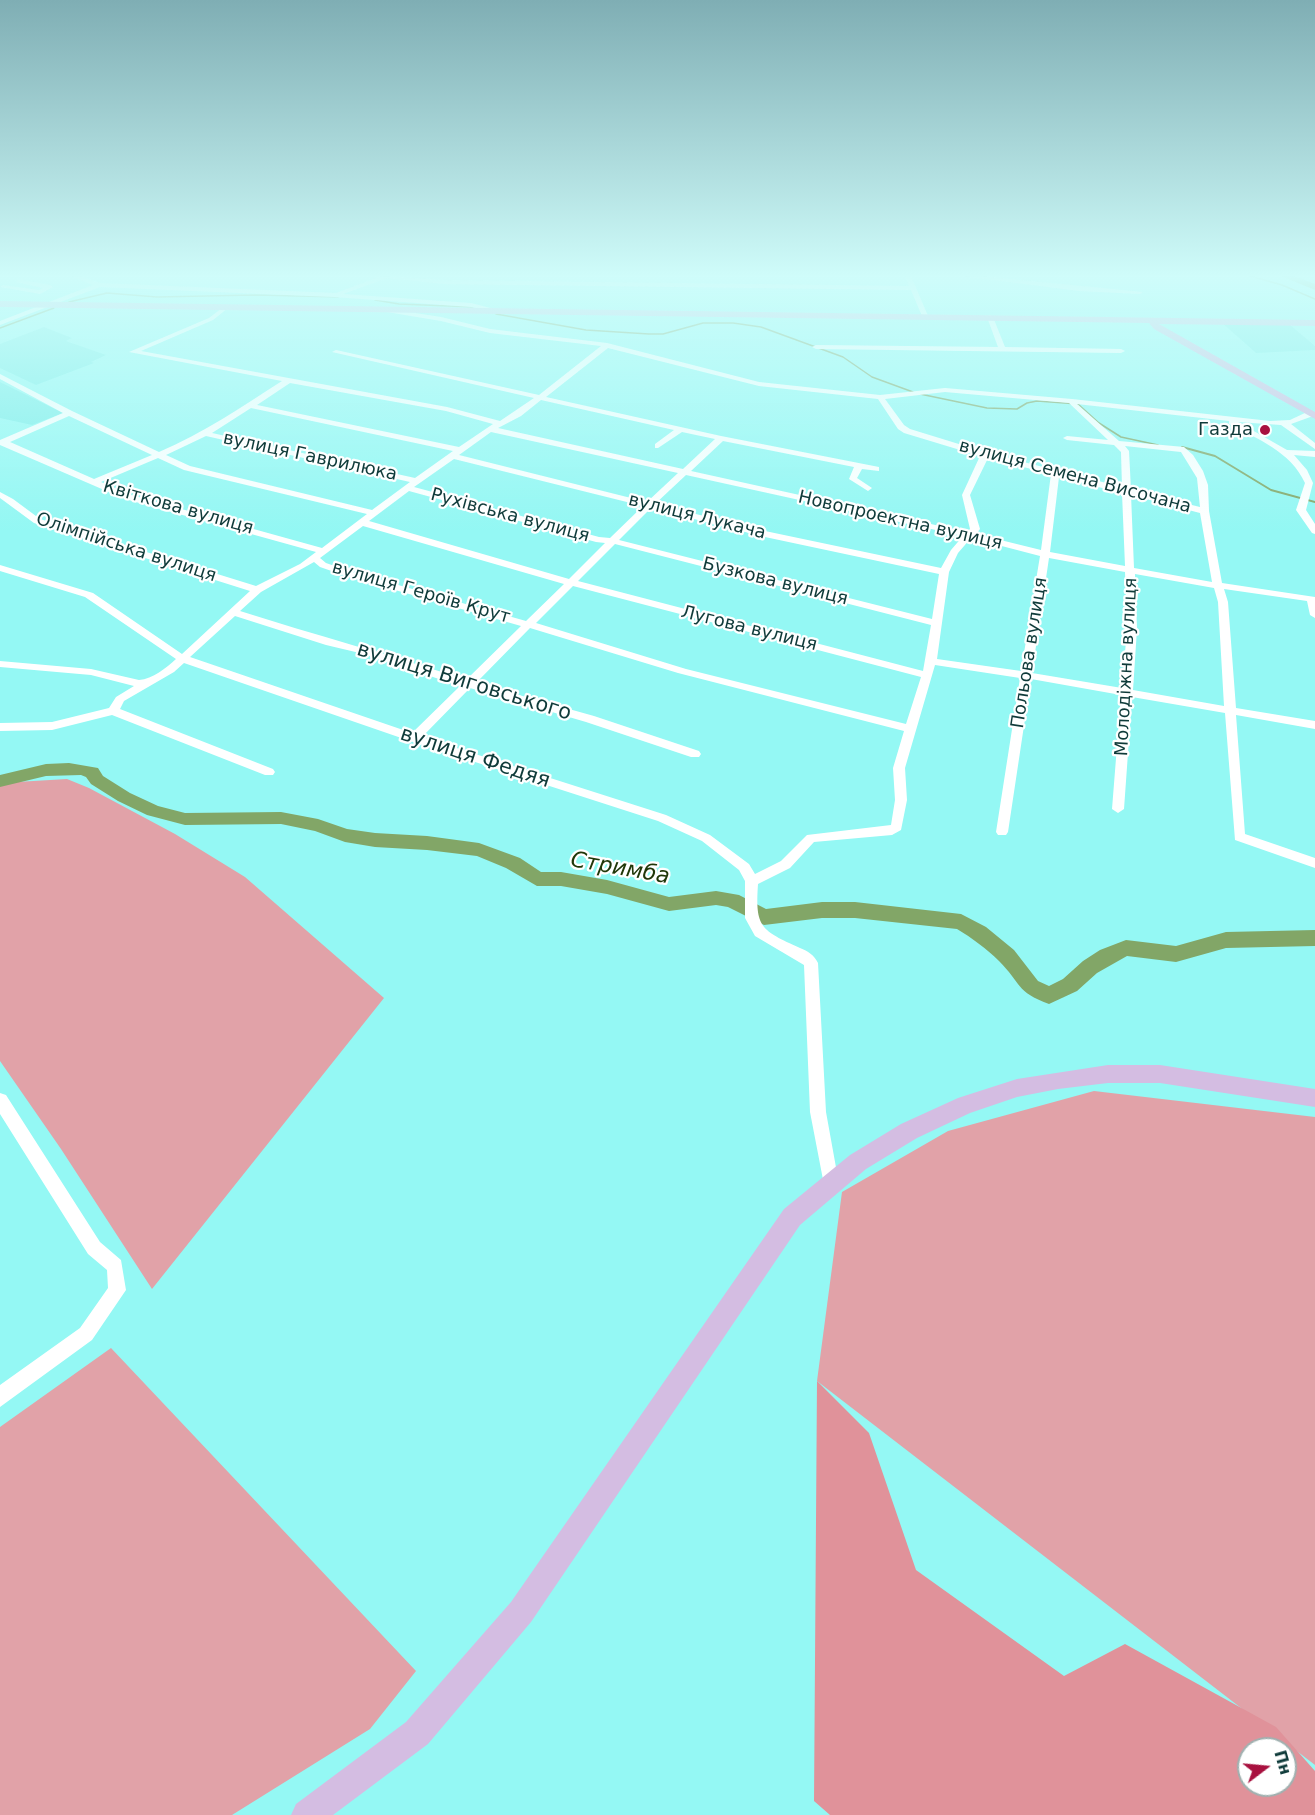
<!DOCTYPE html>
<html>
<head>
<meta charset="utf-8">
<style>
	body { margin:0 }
	#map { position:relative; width:1315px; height:1815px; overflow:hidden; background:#94f8f4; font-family:"DejaVu Sans",sans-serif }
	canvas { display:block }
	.north { position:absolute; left:1237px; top:1737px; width:60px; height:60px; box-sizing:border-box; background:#fff; border:2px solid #9fb1b0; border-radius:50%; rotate:74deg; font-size:16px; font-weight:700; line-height:24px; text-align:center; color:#0f3b3a }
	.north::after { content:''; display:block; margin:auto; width:21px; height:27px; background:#a8113f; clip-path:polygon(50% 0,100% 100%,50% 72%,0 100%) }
</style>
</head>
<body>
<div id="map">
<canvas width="1315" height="1815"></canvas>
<div class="north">Пн</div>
</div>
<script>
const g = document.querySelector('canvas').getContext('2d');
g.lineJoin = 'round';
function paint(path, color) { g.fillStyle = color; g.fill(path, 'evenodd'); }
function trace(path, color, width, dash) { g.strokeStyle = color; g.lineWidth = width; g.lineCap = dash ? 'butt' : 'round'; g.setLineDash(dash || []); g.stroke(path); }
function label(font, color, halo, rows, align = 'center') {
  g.font = font + ' "DejaVu Sans",sans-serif'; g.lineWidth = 4.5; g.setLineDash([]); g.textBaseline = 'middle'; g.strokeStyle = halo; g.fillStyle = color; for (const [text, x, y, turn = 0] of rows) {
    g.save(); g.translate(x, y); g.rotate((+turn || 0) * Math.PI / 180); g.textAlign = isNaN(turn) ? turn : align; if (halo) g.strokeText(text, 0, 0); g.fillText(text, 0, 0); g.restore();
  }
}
const built = new Path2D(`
	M 1221,322 L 1289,324 L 1315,346 L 1315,350 L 1256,353 Z
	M 44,327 L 72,338 L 66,341 L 106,355 L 91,362 L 94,363 L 36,385 L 0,368 L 0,344 Z
	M 0,382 L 63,413 L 32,425 L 0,418 Z`);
const green = new Path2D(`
	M 67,779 L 89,788 L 175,834 L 245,877 L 384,998 L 152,1289 L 61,1149 L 0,1061 L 0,783 Z
	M 1094,1091 L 1315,1117 L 1315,1765 L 817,1381 L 842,1192 L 948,1131 Z
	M 111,1348 L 416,1671 L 370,1729 L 232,1815 L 0,1815 L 0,1427 Z`);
const forest = new Path2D(`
	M 817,1381 L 869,1433 L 916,1570 L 1064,1676 L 1125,1644 L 1276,1727 L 1315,1771 L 1315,1815 L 830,1815 L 814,1801 ZM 1249,1749 L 1285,1749 L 1285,1785 L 1249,1785 Z`);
const streamFar1 = new Path2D(`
	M 1250,276 L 1282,285 L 1315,299
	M 375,300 L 399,304 L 473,307
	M 69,302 L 107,293 L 157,297 L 256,295 L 338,297
	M 496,314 L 586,330 L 649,334 L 663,334 L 703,323 L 733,323 L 761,327 L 843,357 L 872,377 L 913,392
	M 0,328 L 54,308
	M 920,394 L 987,408 L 1017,409 L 1027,403 L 1037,401 L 1078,404 L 1099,423 L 1121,437 L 1158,445`);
const stream = new Path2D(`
	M 1182,447 L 1215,456 L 1271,490 L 1315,502`);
const river = new Path2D(`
	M 1281,276 L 1294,276 L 1315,284 L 1315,290 Z
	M 69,763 L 98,768 L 103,776 L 130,793 L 158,806 L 185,813 L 281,812 L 318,819 L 347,829 L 375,833 L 427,836 L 479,843 L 520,858 L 541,872 L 561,872 L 607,880 L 669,897 L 716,891 L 739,895 L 766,909 L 822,902 L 855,902 L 961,914 L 986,927 L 1014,950 L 1038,981 L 1049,986 L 1063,979 L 1083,961 L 1100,950 L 1126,940 L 1176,946 L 1226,932 L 1315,930 L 1315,946 L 1226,948 L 1176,962 L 1127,956 L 1097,973 L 1077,991 L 1049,1004 C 1016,992 1021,983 999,961 C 987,949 972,938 957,929 L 855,918 L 822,918 L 764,925 L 728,907 L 716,905 L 669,911 L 607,894 L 561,886 L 537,886 L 506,868 L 477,856 L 427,850 L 375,847 L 345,842 L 315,831 L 281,824 L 185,825 L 147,815 L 118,801 L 91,784 L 86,777 L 81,775 L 46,776 L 0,787 L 0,775 L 46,764 Z`);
const minor = new Path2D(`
	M 71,276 L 80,276 L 100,283 L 336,293 L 381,276 L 444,280 L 909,286 L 905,276 L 911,276 L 928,316 L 925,318 L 922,316 L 911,290 L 444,284 L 387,278 L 343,294 L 471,303 L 498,310 L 495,312 L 471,307 L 334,297 L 100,287 L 0,325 L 0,321 L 93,285 Z
	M 962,276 L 981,276 L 1143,292 L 1140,294 L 1079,291 Z
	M 18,279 L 50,285 L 53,287 L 40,294 L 0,287 L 3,285 L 39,290 L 43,288 L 16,282 Z
	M 226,305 L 228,308 L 213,320 L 141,351 L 447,407 L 500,421 L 534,398 L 332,352 L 336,350 L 539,395 L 601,346 L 490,333 L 441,321 L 381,311 L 383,308 L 441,317 L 490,329 L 607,343 L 759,382 L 880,395 L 945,388 L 1072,399 L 1270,421 L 1290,420 L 1307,412 L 1313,412 L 1313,416 L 1291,424 L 1315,443 L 1315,449 L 1281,425 L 1238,422 L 1287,450 L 1315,451 L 1315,457 L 1294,455 L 1307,470 L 1313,483 L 1306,510 L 1315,524 L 1315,534 L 1312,533 L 1296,510 L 1305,483 C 1291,452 1258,439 1229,424 L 1229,421 L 1077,404 L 1119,441 L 1184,447 L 1193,455 L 1203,471 L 1208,485 L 1209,511 L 1222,583 L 1315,597 L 1315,618 L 1310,615 L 1307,601 L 1224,589 L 1228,602 L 1236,708 L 1315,721 L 1315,729 L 1236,715 L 1245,834 L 1315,858 L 1315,868 L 1235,840 L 1225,713 L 1132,697 L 1124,809 L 1118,813 L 1112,809 L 1121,695 L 1031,679 L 1008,832 L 1006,835 L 998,835 L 996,832 L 1020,678 L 935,665 L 905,768 L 907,800 L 901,830 L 892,835 L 814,842 L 790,868 L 758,884 C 755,928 761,930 800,948 C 808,951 814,955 818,963 L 826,1112 L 839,1184 L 837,1190 L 831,1192 L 825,1190 L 810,1112 L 804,965 L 755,936 L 745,918 L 745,881 L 739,870 L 702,841 L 658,821 L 410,741 L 184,663 L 174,672 L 124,701 L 120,709 L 273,769 L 275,772 L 273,775 L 265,775 L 112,715 L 52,730 L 0,731 L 0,723 L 52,722 L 109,708 L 116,697 L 134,686 L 91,675 L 0,667 L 0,661 L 91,669 L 139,680 C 153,679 166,668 176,659 L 85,597 L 0,571 L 0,565 L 93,593 L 182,654 L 250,591 L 34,523 L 0,498 L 0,492 L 13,499 L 40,519 L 256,586 L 300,564 L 316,552 L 125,499 L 0,445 L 0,440 L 63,413 L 0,379 L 0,374 L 72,411 L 159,452 C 204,433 241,407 282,381 L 129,352 L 209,318 ZM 608,348 L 759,386 L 878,399 L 898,429 L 904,433 L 980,456 L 962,495 L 970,529 L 967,532 L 691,471 L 723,441 L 854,467 L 849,479 L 868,491 L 872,488 L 857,478 L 862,469 L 879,471 L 879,467 L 721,436 L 546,397 ZM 290,383 L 446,411 L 493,424 L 459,447 L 257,405 ZM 945,392 L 1069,403 L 1108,440 L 1067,436 L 1063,438 L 1067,440 L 1114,445 L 1121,452 L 1122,487 L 988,453 L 910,429 L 904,425 L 885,399 ZM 541,400 L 674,430 L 655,444 L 655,448 L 658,448 L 682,432 L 715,439 L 683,469 L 498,428 L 521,416 ZM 251,408 L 453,451 L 415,478 L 212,433 ZM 69,416 L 152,455 L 94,479 L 10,442 ZM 491,432 L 678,473 L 647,502 L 459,455 ZM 206,436 L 410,482 L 372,510 L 190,466 L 166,455 ZM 1125,446 L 1181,452 L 1197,478 L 1200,507 L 1131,490 L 1129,451 ZM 158,458 L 184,470 L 367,514 L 322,548 L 131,495 L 101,482 ZM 988,458 L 1051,474 L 1041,550 L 976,534 L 980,529 L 970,495 ZM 454,459 L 643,506 L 610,538 L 599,537 L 414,487 ZM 686,475 L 963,536 L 951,550 L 941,568 L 765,531 L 655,504 ZM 1059,477 L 1122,493 L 1125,566 L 1050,552 ZM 409,491 L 596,542 L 605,543 L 569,579 L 369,521 ZM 1131,495 L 1200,513 L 1212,582 L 1134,568 ZM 651,508 L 765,537 L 939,574 L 932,619 L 619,540 ZM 363,526 L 564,584 L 526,621 L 352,572 L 326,563 L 320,558 ZM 971,538 L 1040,556 L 1021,671 L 937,659 L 949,572 L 958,553 ZM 615,544 L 931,625 L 923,671 L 578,581 ZM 1049,558 L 1125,572 L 1127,629 L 1122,688 L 1032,673 ZM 314,562 L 320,567 L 346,576 L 521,626 L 466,680 C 391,655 315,635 240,611 L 261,592 ZM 1135,574 L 1214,588 L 1218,602 L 1224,706 L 1133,690 L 1137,629 ZM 573,586 L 921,677 L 906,724 L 686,669 L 536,623 ZM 235,616 L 326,645 L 364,654 L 460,686 L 412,733 L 190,657 ZM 530,628 L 678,673 L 904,731 L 893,768 L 895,800 L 891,825 L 807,835 L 781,861 L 755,874 L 749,864 L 710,835 L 666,815 L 422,737 L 470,688 L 586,722 L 691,757 L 699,757 L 701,754 L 699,751 L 594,716 L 476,683 Z
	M 990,315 L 993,317 L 1005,347 L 1121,349 L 1125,351 L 1121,353 L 816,349 L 812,347 L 816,345 L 998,347 L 987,317 Z
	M 0,1093 L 6,1095 L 100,1242 L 121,1260 L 126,1290 L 92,1340 L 0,1407 L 0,1385 L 80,1328 L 108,1288 L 107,1270 L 88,1254 L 0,1114 Z`);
const major = new Path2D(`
	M 0,301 L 1315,320 L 1315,326 L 1159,324 L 1315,412 L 1315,419 L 1154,329 L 1149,323 L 0,307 Z
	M 1108,1065 L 1160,1065 L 1315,1089 L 1315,1107 L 1160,1083 L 1108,1083 L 1058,1089 L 1017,1097 L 970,1113 L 917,1138 L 866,1169 L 800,1225 L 531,1622 L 428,1744 L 333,1815 L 291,1815 L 296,1804 L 406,1722 L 511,1602 L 784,1209 L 850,1155 L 901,1124 L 958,1098 L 1017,1079 Z`);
const markers = [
	[1265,430,6,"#a8113f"]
];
const farPoinames = [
	["Газда",1253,430]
];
const farStreetnames = [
	["вулиця Гаврилюка",310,457,12],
	["вулиця Семена Височана",1075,477,15],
	["Квіткова вулиця",178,508,16],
	["Рухівська вулиця",510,516,15],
	["вулиця Лукача",697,517,14],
	["Новопроектна вулиця",900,521,13],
	["Олімпійська вулиця",126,548,18],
	["Бузкова вулиця",775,582,14],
	["вулиця Героїв Крут",421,593,16],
	["Лугова вулиця",749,629,14],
	["Польова вулиця",1030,653,-81],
	["Молодіжна вулиця",1127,667,-87]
];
const streetNames = [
	["вулиця Виговського",464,682,17],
	["вулиця Федяя",475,758,18]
];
const waterNames = [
	["Стримба",620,869,10]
];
paint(built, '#7bede9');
paint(green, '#e1a2a8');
paint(forest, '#e0929a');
trace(streamFar1, '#82a667', 1.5);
trace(stream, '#82a667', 2);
paint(river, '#82a667');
paint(minor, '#fff');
paint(major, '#d4bde2');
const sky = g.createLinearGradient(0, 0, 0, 530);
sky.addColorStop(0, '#7faeb4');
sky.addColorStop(0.52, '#cffcfa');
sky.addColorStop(1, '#cffcfa00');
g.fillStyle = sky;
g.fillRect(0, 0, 1315, 530);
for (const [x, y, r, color] of markers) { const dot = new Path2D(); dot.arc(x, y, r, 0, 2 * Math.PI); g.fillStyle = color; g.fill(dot); trace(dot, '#fff', 2); }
label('18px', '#0f3b3a', '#fff', farPoinames, 'right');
label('18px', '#0f3b3a', '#fff', farStreetnames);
label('21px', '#0f3b3a', '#fff', streetNames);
label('italic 22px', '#203709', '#fff', waterNames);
</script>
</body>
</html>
